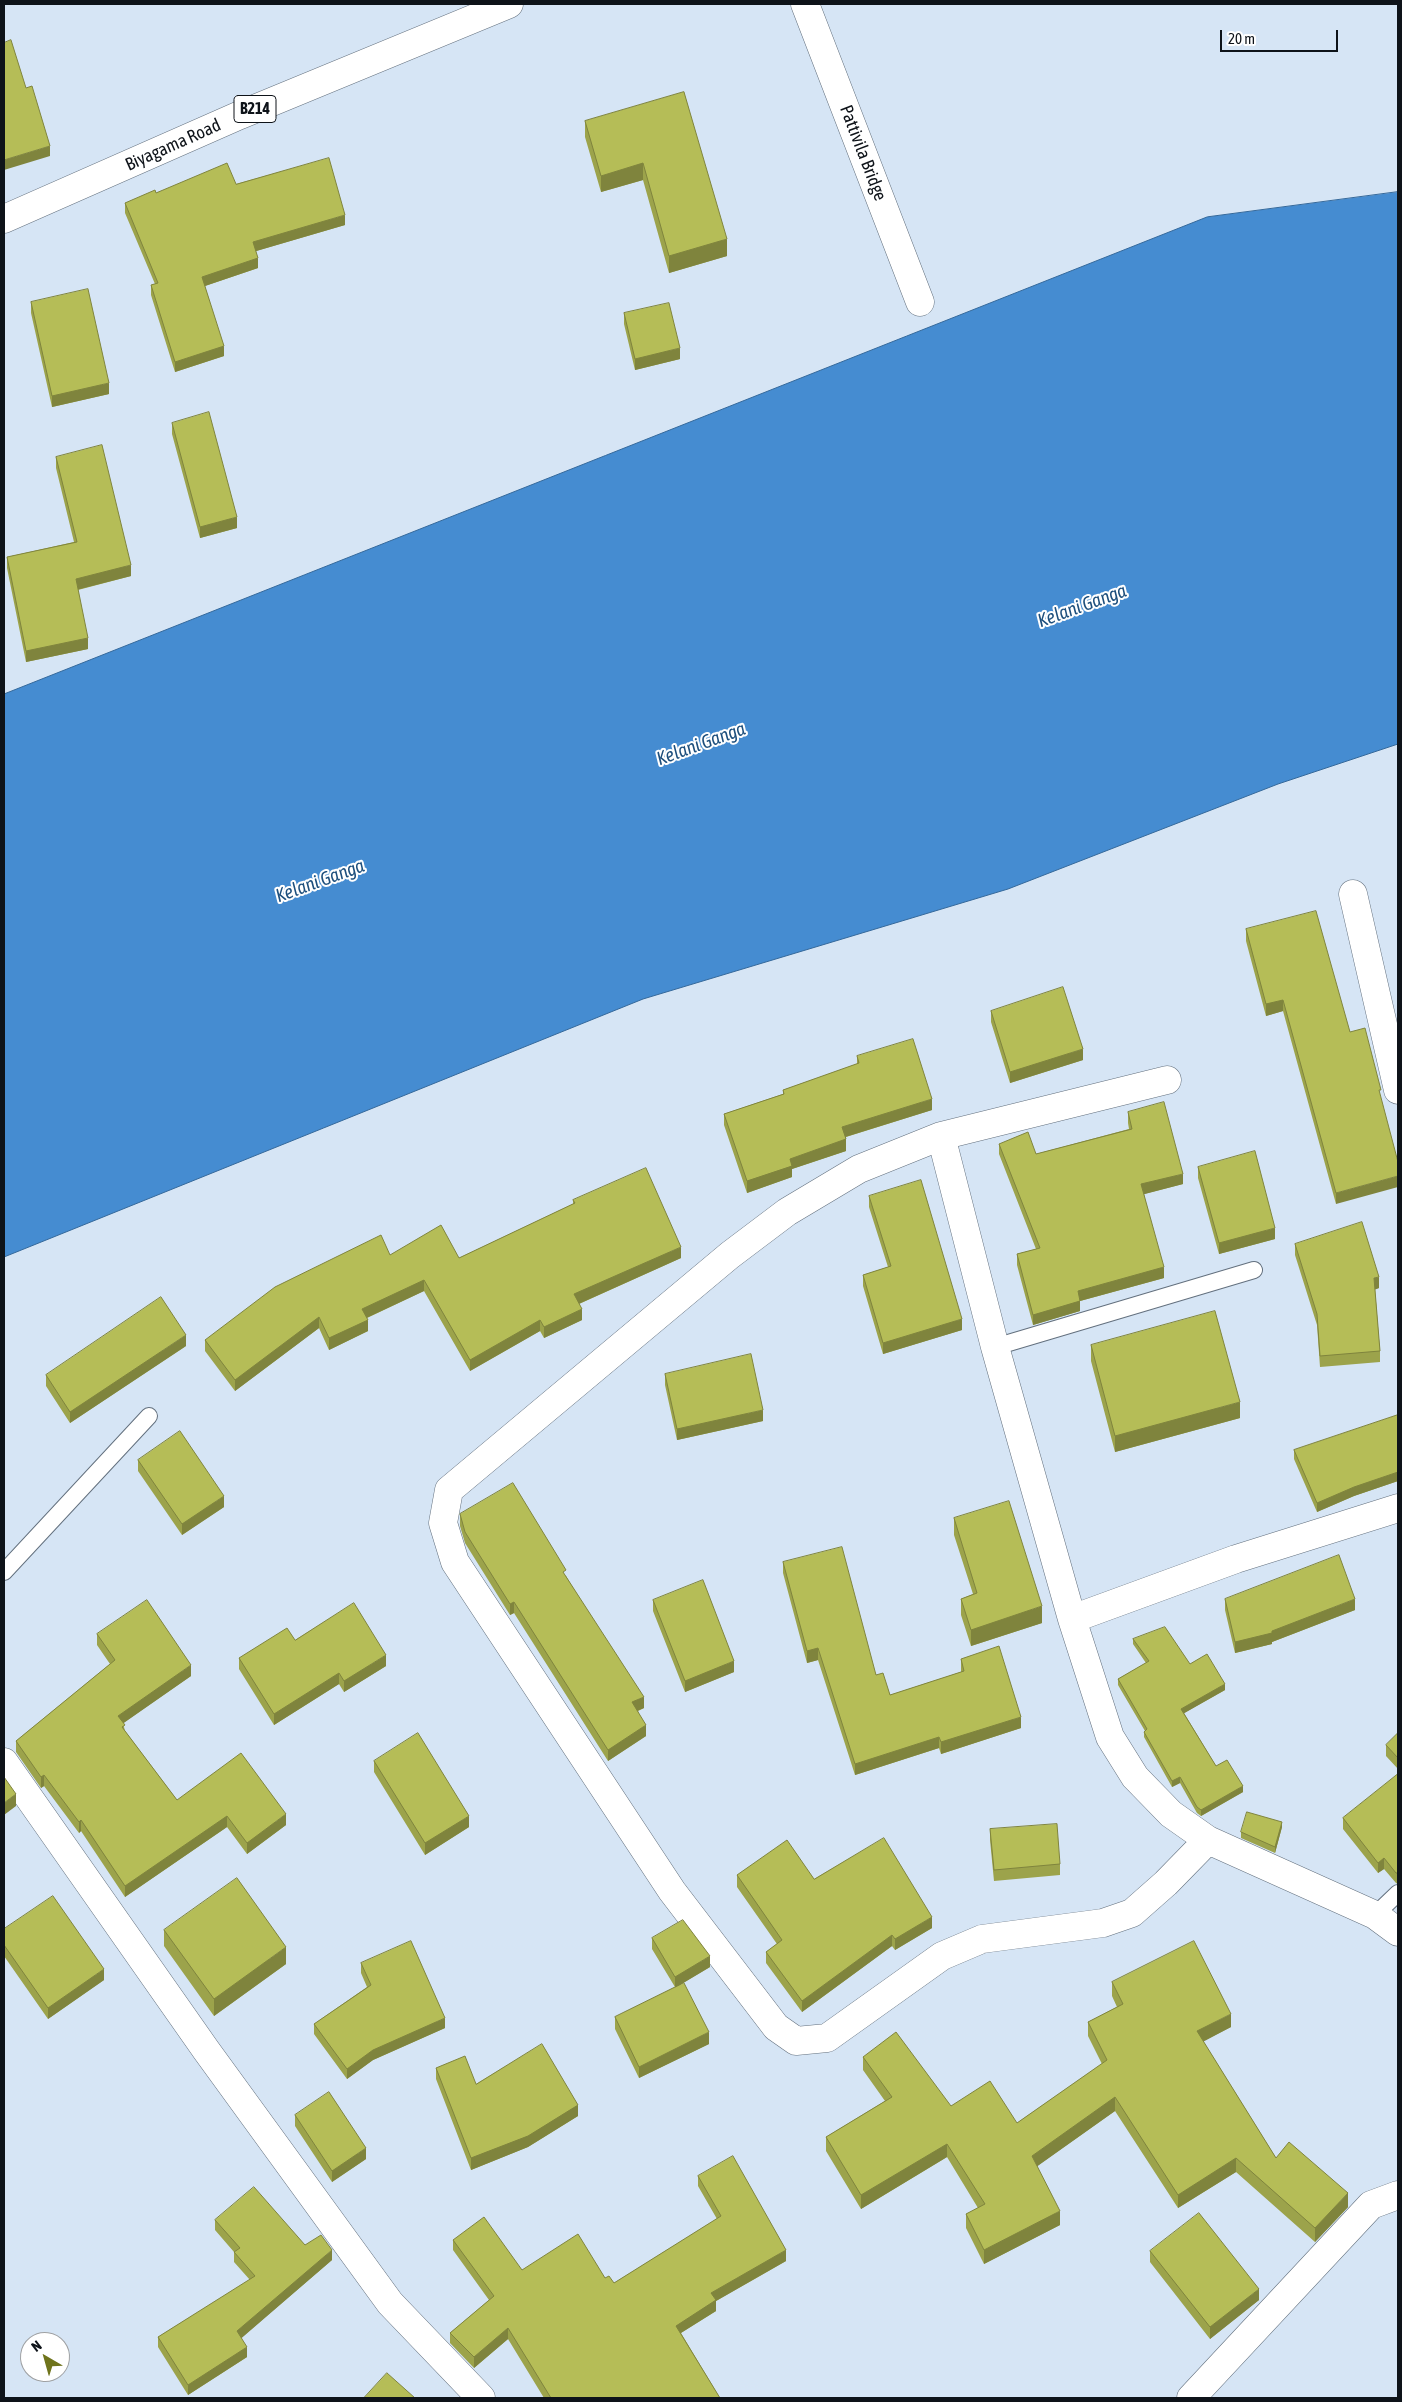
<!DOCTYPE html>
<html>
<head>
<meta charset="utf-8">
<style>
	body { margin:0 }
	#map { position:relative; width:1402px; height:2402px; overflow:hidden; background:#d6e5f5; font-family:"Asap Condensed",sans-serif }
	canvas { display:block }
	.frame { position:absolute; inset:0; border:5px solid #0e1319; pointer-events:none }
	.north { position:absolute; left:20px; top:2332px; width:50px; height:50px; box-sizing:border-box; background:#fff; border:1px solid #9fa1a3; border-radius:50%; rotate:322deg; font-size:14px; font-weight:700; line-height:20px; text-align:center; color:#0e1319 }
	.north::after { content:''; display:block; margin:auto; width:18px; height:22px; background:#6f741c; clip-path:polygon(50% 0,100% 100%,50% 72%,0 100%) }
	.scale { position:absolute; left:1220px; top:30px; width:118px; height:22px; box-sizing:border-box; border:2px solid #0e1319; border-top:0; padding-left:6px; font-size:15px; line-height:18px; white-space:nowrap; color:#0e1319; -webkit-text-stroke:4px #fff; paint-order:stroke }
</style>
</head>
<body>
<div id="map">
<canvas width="1402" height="2402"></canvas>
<div class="frame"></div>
<div class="north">N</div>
<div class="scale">20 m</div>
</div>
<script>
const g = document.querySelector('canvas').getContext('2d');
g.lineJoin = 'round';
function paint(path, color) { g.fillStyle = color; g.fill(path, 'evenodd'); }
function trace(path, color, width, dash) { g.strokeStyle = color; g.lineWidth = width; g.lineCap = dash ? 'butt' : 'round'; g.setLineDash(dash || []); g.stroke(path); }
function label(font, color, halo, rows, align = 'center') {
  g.font = font + ' "Asap Condensed",sans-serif'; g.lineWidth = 4; g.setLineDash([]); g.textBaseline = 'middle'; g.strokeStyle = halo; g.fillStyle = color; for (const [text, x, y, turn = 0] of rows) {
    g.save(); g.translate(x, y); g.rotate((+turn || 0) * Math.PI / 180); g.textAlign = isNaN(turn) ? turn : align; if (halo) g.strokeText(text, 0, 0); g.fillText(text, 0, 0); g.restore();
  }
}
const water = new Path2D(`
	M 1398,192 L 1398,744 L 1278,784 L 1008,889 L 643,999 L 4,1257 L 4,694 L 1207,217 Z`);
const lane = new Path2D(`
	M 995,1347 L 1254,1270
	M 4,1572 L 149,1416
	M 1375,1915 L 1398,1893`);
const street = new Path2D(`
	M 805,4 L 920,302
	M 1353,894 L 1398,1090
	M 1167,1080 L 941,1136 L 859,1169 L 787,1212 L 730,1255 L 449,1490 L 443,1523 L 455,1562 L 672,1891 L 776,2027 L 796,2041 L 827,2038 L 942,1956 L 982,1939 L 1103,1923 L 1132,1913 L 1166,1883 L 1208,1840
	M 941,1136 L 995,1347 L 1072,1619 L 1110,1737 L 1135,1777 L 1171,1814 L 1208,1840 L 1375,1915 L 1398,1932
	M 1072,1619 L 1236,1559 L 1398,1508
	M 4,1762 L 206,2050 L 390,2303 L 481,2398
	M 1191,2398 L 1371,2205 L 1398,2195`);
const primary = new Path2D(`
	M 4,219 L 240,115 L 509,4`);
const wall = new Path2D(`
	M 684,92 L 727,256 L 669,273 L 643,180 L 601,192 L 585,137 L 585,121 Z
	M 236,184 L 345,225 L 256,251 L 258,268 L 205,286 L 224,356 L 175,372 L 151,295 L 151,285 L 155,284 L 125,213 L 125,203 L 156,193 Z
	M 31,302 L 109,394 L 52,407 L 31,313 Z
	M 624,313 L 680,359 L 635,370 L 624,324 Z
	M 172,423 L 237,528 L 200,538 L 172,434 Z
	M 56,457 L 131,576 L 78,590 L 88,649 L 26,662 L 7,568 L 7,557 L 74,542 L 56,468 Z
	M 1246,929 L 1350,1032 L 1336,1204 L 1283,1011 L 1266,1016 L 1246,941 Z
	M 991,1011 L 1083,1060 L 1010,1083 L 991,1022 Z
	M 857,1056 L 932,1110 L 846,1137 L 846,1151 L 792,1169 L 792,1177 L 747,1193 L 724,1125 L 724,1114 L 783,1094 L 783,1090 L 857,1064 Z
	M 1128,1112 L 1183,1184 L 1144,1194 L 1164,1278 L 1080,1301 L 1080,1311 L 1033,1325 L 1017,1265 L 1017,1254 L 1036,1249 L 999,1154 L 999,1144 L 1036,1154 L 1129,1129 L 1128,1123 Z
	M 1198,1167 L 1275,1239 L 1219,1254 L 1198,1178 Z
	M 869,1196 L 962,1330 L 883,1354 L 863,1286 L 863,1275 L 888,1267 L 869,1207 Z
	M 573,1200 L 681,1258 L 579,1304 L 582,1320 L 544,1338 L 540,1331 L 470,1371 L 424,1291 L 367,1318 L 368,1331 L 329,1350 L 319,1328 L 235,1391 L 205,1351 L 205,1340 L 390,1255 L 459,1258 L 573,1204 Z
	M 1295,1244 L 1379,1288 L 1375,1289 L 1380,1351 L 1380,1362 L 1320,1367 L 1317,1325 L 1295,1255 Z
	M 1091,1345 L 1240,1418 L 1115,1452 L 1091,1361 Z
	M 186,1346 L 70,1423 L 46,1386 L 46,1375 Z
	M 665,1374 L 763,1421 L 677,1440 L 665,1385 Z
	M 1398,1415 L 1398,1481 L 1354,1496 L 1317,1512 L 1294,1459 L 1294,1450 Z
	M 138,1460 L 224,1507 L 182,1535 L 138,1471 Z
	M 460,1514 L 566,1576 L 644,1708 L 638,1711 L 646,1736 L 608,1761 L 514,1613 L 510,1615 L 465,1543 L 460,1526 Z
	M 954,1518 L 1042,1623 L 971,1646 L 961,1615 L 961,1599 L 973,1594 L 954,1535 Z
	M 783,1562 L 876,1675 L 890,1695 L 961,1672 L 961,1659 L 1021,1728 L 941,1754 L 939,1748 L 855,1775 L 818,1660 L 807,1663 L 783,1573 Z
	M 1225,1599 L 1355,1610 L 1272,1642 L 1272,1644 L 1235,1653 L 1225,1610 Z
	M 653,1600 L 734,1672 L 685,1692 L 653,1611 Z
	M 97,1634 L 191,1676 L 123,1723 L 125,1731 L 177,1800 L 286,1825 L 247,1854 L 227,1827 L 125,1897 L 81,1831 L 79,1833 L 44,1786 L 41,1788 L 16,1752 L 16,1741 L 110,1664 L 97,1645 Z
	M 1133,1639 L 1190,1664 L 1225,1690 L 1184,1713 L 1216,1766 L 1243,1792 L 1201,1816 L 1197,1813 L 1180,1783 L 1172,1787 L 1144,1737 L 1144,1732 L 1145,1731 L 1118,1685 L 1118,1679 L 1146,1663 L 1133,1644 Z
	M 239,1658 L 386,1666 L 344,1692 L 339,1684 L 274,1725 L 239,1669 Z
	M 1398,1733 L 1398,1769 L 1386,1756 L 1386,1745 Z
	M 374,1761 L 469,1827 L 425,1855 L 374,1772 Z
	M 1398,1774 L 1398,1884 L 1396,1883 L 1384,1869 L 1378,1873 L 1343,1829 L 1343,1818 Z
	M 1282,1827 L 1275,1853 L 1241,1838 L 1241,1832 Z
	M 990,1829 L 1060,1864 L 1060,1875 L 994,1881 L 990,1840 Z
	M 737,1875 L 814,1879 L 932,1928 L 895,1950 L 892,1946 L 802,2012 L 766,1963 L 766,1952 L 777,1944 L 737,1887 Z
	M 4,1929 L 104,1980 L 48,2019 L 4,1956 Z
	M 164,1930 L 286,1964 L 214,2016 L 164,1946 Z
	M 652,1938 L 710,1967 L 681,1984 L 709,2044 L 639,2078 L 615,2029 L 615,2017 L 675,1987 L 652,1949 Z
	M 361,1963 L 445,2028 L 373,2060 L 347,2079 L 314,2034 L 314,2024 L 367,1987 L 361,1973 Z
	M 1112,1982 L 1231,2027 L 1203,2041 L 1276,2158 L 1348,2207 L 1315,2242 L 1236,2172 L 1178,2208 L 1115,2111 L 1037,2166 L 1060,2225 L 984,2264 L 966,2228 L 966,2214 L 978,2208 L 947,2157 L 861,2209 L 826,2151 L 826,2137 L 885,2101 L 863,2070 L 863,2057 L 951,2106 L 1017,2123 L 1102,2064 L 1088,2036 L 1088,2022 L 1117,2007 L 1112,1996 Z
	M 436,2068 L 476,2084 L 578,2116 L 528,2147 L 471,2170 L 436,2079 Z
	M 295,2115 L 366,2159 L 332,2182 L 295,2126 Z
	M 698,2176 L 786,2261 L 716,2301 L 716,2311 L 681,2333 L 720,2398 L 544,2398 L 508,2339 L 474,2368 L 450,2343 L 450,2333 L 489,2300 L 453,2250 L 453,2240 L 522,2270 L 605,2278 L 614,2283 L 717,2219 L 698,2186 Z
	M 215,2220 L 305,2245 L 332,2260 L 241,2338 L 247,2357 L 188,2395 L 158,2347 L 158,2337 L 250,2280 L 234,2262 L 234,2252 L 215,2230 Z
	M 1150,2251 L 1259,2300 L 1210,2339 L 1150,2262 Z`);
const shadedWall = new Path2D(`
	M 50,146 L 50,156 L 4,170 L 4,160 Z
	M 643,163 L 643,180 L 601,192 L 601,176 Z
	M 345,215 L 345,225 L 253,252 L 253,242 Z
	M 727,239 L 727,256 L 669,273 L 669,256 Z
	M 258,258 L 258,268 L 202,287 L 202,277 Z
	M 224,346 L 224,356 L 175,372 L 175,362 Z
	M 680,348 L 680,359 L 635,370 L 635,359 Z
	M 109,383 L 109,394 L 52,407 L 52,396 Z
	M 237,517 L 237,528 L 200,538 L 200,527 Z
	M 131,565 L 131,576 L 76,590 L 76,579 Z
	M 88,638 L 88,649 L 26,662 L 26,651 Z
	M 1283,1000 L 1283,1011 L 1266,1016 L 1266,1004 Z
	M 1083,1049 L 1083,1060 L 1010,1083 L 1010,1072 Z
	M 932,1099 L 932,1110 L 842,1138 L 842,1127 Z
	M 846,1139 L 846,1151 L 792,1169 L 792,1177 L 747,1193 L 747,1181 L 790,1159 Z
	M 1183,1174 L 1183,1184 L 1141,1195 L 1141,1184 Z
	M 1398,1176 L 1398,1187 L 1336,1204 L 1336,1193 Z
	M 1275,1228 L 1275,1239 L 1219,1254 L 1219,1243 Z
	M 681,1247 L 681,1258 L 574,1306 L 574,1294 Z
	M 1164,1267 L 1164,1278 L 1080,1301 L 1080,1311 L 1033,1325 L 1033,1315 L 1078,1291 Z
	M 1379,1277 L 1379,1288 L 1374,1290 L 1374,1278 Z
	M 424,1280 L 424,1291 L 362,1320 L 362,1309 Z
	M 582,1309 L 582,1320 L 544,1338 L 544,1327 Z
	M 319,1317 L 319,1328 L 235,1391 L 235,1380 Z
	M 962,1319 L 962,1330 L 883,1354 L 883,1343 Z
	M 368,1320 L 368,1331 L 329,1350 L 329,1338 Z
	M 540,1320 L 540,1331 L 470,1371 L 470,1360 Z
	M 186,1335 L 186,1346 L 70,1423 L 70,1412 Z
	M 1240,1402 L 1240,1418 L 1115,1452 L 1115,1436 Z
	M 763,1410 L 763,1421 L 677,1440 L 677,1429 Z
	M 1398,1472 L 1398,1481 L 1354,1496 L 1317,1512 L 1317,1503 L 1354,1487 Z
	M 224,1496 L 224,1507 L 182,1535 L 182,1524 Z
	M 1355,1599 L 1355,1610 L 1272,1642 L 1272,1644 L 1235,1653 L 1235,1642 L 1272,1631 Z
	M 514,1602 L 514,1613 L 510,1615 L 510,1604 Z
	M 1042,1606 L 1042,1623 L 971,1646 L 971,1630 Z
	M 818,1648 L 818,1660 L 807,1663 L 807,1651 Z
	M 386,1655 L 386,1666 L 344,1692 L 344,1681 Z
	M 734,1661 L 734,1672 L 685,1692 L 685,1681 Z
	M 191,1665 L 191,1676 L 118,1727 L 118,1716 Z
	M 339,1673 L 339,1684 L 274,1725 L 274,1714 Z
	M 1225,1684 L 1225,1690 L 1181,1715 L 1181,1709 Z
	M 644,1697 L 644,1708 L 632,1713 L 632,1702 Z
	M 1021,1717 L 1021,1728 L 941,1754 L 941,1742 Z
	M 646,1725 L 646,1736 L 608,1761 L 608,1750 Z
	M 939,1737 L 939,1748 L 855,1775 L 855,1764 Z
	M 44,1775 L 44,1786 L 41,1788 L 41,1777 Z
	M 1180,1777 L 1180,1783 L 1172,1787 L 1172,1781 Z
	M 1243,1786 L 1243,1792 L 1201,1816 L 1201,1810 Z
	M 16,1794 L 16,1806 L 4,1815 L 4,1803 Z
	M 286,1814 L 286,1825 L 247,1854 L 247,1843 Z
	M 227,1816 L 227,1827 L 125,1897 L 125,1886 Z
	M 469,1816 L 469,1827 L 425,1855 L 425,1843 Z
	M 81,1820 L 81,1831 L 79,1833 L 79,1822 Z
	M 1282,1822 L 1282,1827 L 1275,1853 L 1275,1847 Z
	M 1384,1858 L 1384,1869 L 1378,1873 L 1378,1863 Z
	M 932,1917 L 932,1928 L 895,1950 L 895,1939 Z
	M 892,1935 L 892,1946 L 802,2012 L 802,2001 Z
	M 286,1947 L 286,1964 L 214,2016 L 214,1999 Z
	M 710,1956 L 710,1967 L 675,1988 L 675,1977 Z
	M 104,1969 L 104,1980 L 48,2019 L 48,2008 Z
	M 1231,2014 L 1231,2027 L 1197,2045 L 1197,2031 Z
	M 445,2018 L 445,2028 L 373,2060 L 347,2079 L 347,2069 L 373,2050 Z
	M 709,2032 L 709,2044 L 639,2078 L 639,2067 Z
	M 1115,2097 L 1115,2111 L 1032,2170 L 1032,2156 Z
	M 578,2105 L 578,2116 L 528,2147 L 471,2170 L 471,2158 Z
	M 947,2144 L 947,2157 L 861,2209 L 861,2195 Z
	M 366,2148 L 366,2159 L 332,2182 L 332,2171 Z
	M 1236,2158 L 1236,2172 L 1178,2208 L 1178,2195 Z
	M 1348,2193 L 1348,2207 L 1315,2242 L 1315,2228 Z
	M 1060,2211 L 1060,2225 L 984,2264 L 984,2250 Z
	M 332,2250 L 332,2260 L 237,2342 L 237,2331 Z
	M 786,2250 L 786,2261 L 716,2301 L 716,2311 L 676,2336 L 676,2326 L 711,2293 Z
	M 1259,2289 L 1259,2300 L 1210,2339 L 1210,2327 Z
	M 508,2328 L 508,2339 L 474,2368 L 474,2357 Z
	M 247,2347 L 247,2357 L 188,2395 L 188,2385 Z`);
const building = new Path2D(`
	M 11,40 L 26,88 L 32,86 L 50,146 L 4,160 L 4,43 Z
	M 684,92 L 727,239 L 669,256 L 643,163 L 601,176 L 585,121 Z
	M 329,158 L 345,215 L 253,242 L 258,258 L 202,277 L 224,346 L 175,362 L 151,285 L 158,283 L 125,203 L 155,190 L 156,193 L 227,163 L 236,184 Z
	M 88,289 L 109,383 L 52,396 L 31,302 Z
	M 669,303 L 680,348 L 635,359 L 624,313 Z
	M 209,412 L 237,517 L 200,527 L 172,423 Z
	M 102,445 L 131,565 L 76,579 L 88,638 L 26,651 L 7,557 L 77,542 L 56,457 Z
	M 1316,911 L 1350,1032 L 1365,1028 L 1381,1090 L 1379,1090 L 1398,1162 L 1398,1176 L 1336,1193 L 1283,1000 L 1266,1004 L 1246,929 Z
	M 1063,987 L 1083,1049 L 1010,1072 L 991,1011 Z
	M 913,1039 L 932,1099 L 842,1127 L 846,1139 L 790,1159 L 792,1166 L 747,1181 L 724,1114 L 784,1094 L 783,1090 L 859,1063 L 857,1056 Z
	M 1164,1102 L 1183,1174 L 1141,1184 L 1164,1267 L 1078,1291 L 1080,1301 L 1033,1315 L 1017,1254 L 1040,1248 L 999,1144 L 1028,1132 L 1036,1154 L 1132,1129 L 1128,1112 Z
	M 1255,1151 L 1275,1228 L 1219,1243 L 1198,1167 Z
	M 646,1168 L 681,1247 L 574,1294 L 582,1309 L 544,1327 L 540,1320 L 470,1360 L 424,1280 L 362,1309 L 368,1320 L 329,1338 L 319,1317 L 235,1380 L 205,1340 L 275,1287 L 381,1235 L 390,1255 L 441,1225 L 459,1258 L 575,1203 L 573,1200 Z
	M 921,1180 L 962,1319 L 883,1343 L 863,1275 L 891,1266 L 869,1196 Z
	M 1362,1222 L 1379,1277 L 1374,1278 L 1380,1351 L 1320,1356 L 1317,1314 L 1295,1244 Z
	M 161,1297 L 186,1335 L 70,1412 L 46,1375 Z
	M 1215,1311 L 1240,1402 L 1115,1436 L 1091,1345 Z
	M 751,1354 L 763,1410 L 677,1429 L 665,1374 Z
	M 1398,1415 L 1398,1472 L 1354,1487 L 1317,1503 L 1294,1450 Z
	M 180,1431 L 224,1496 L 182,1524 L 138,1460 Z
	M 513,1483 L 566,1570 L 563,1572 L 644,1697 L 632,1702 L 646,1725 L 608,1750 L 514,1602 L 510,1604 L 465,1532 L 460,1514 Z
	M 1009,1501 L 1042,1606 L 971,1630 L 961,1599 L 977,1593 L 954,1518 Z
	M 842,1547 L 876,1675 L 883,1673 L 890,1695 L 964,1671 L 961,1659 L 999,1646 L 1021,1717 L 941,1742 L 939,1737 L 855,1764 L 818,1648 L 807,1651 L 783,1562 Z
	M 1339,1555 L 1355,1599 L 1272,1631 L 1272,1633 L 1235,1642 L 1225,1599 Z
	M 703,1580 L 734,1661 L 685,1681 L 653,1600 Z
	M 147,1600 L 191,1665 L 118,1716 L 125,1725 L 122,1727 L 177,1800 L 241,1753 L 286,1814 L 247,1843 L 227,1816 L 125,1886 L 81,1820 L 79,1822 L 44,1775 L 41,1777 L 16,1741 L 115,1660 L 97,1634 Z
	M 354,1603 L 386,1655 L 344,1681 L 339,1673 L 274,1714 L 239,1658 L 287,1628 L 295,1640 Z
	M 1165,1627 L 1190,1664 L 1207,1654 L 1225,1684 L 1181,1709 L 1216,1766 L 1227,1760 L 1243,1786 L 1201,1810 L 1197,1807 L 1180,1777 L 1172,1781 L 1144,1732 L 1147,1729 L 1118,1679 L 1149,1661 L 1133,1639 Z
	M 418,1733 L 469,1816 L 425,1843 L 374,1761 Z
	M 1398,1733 L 1398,1758 L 1386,1745 Z
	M 1398,1774 L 1398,1873 L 1396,1873 L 1384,1858 L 1378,1863 L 1343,1818 Z
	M 4,1777 L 16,1794 L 4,1803 Z
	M 1247,1812 L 1282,1822 L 1275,1847 L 1241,1832 Z
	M 1057,1824 L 1060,1864 L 994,1870 L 990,1829 Z
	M 884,1838 L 932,1917 L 895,1939 L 892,1935 L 802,2001 L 766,1952 L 782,1940 L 737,1875 L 787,1840 L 814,1879 Z
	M 237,1878 L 286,1947 L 214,1999 L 164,1930 Z
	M 53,1896 L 104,1969 L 48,2008 L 4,1945 L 4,1929 Z
	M 683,1920 L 710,1956 L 675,1977 L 652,1938 Z
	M 411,1941 L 445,2018 L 373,2050 L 347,2069 L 314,2024 L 371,1985 L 361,1963 Z
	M 1194,1941 L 1231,2014 L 1197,2031 L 1276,2158 L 1289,2142 L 1348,2193 L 1315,2228 L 1236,2158 L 1178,2195 L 1115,2097 L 1032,2156 L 1060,2211 L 984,2250 L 966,2214 L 985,2204 L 947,2144 L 861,2195 L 826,2137 L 892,2097 L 863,2057 L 896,2032 L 951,2106 L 990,2081 L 1017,2123 L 1107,2060 L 1088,2022 L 1123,2004 L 1112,1982 Z
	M 684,1983 L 709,2032 L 639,2067 L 615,2017 Z
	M 542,2044 L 578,2105 L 528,2136 L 471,2158 L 436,2068 L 465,2056 L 476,2084 Z
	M 329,2092 L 366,2148 L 332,2171 L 295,2115 Z
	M 733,2156 L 786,2250 L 711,2293 L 716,2300 L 676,2326 L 720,2398 L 551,2398 L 508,2328 L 474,2357 L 450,2333 L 494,2296 L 453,2240 L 484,2217 L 522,2270 L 578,2234 L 605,2278 L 609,2276 L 614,2283 L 721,2216 L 698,2176 Z
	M 254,2187 L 305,2245 L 321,2235 L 332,2250 L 237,2331 L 247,2347 L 188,2385 L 158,2337 L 255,2276 L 234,2252 L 240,2248 L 215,2220 Z
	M 1199,2213 L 1259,2289 L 1210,2327 L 1150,2251 Z
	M 387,2373 L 415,2398 L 364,2398 Z`);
const shields = [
	[255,109,42]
];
const shieldNames = [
	["B214",255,109]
];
const streetNames = [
	["Biyagama Road",173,145,-24],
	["Pattivila Bridge",863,153,69]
];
const waterNames = [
	["Kelani Ganga",1082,606,-20],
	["Kelani Ganga",701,744,-20],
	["Kelani Ganga",320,881,-20]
];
paint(water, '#458cd1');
trace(water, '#34689a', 1);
trace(lane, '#63707e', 18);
trace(street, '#63707e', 29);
trace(primary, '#63707e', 29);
trace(lane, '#fff', 16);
trace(street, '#fff', 28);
trace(primary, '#fff', 28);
paint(wall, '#9ca34b');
paint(shadedWall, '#7f843d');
paint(building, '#b5bd57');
trace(building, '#7f843d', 1);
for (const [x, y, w] of shields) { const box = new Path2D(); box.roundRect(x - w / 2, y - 13.5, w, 27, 4); g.fillStyle = '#fff'; g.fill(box); trace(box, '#0e1319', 1); }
label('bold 16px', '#0e1319', null, shieldNames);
label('18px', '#0e1319', '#fff', streetNames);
label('italic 19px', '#1d4f7d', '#fff', waterNames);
</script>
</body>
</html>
